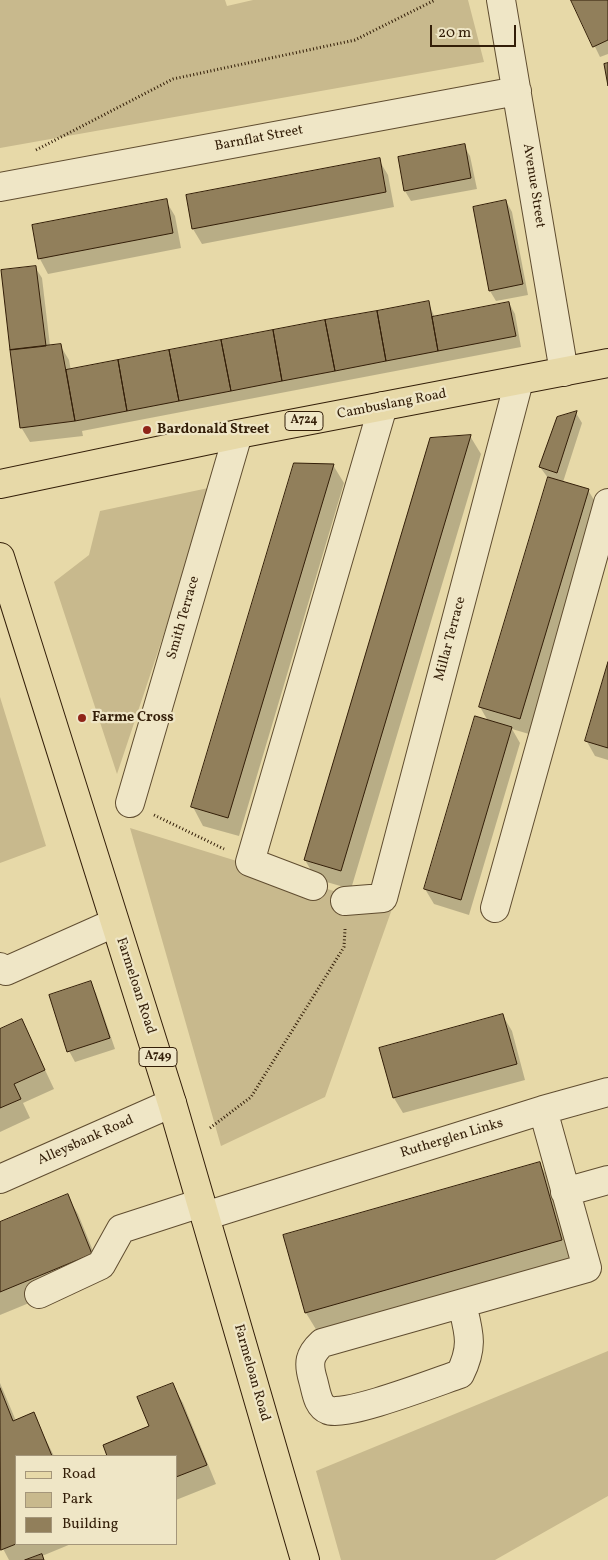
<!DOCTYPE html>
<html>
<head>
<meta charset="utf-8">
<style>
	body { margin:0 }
	#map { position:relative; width:608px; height:1560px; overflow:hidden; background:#e7d9a8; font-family:Vollkorn,serif }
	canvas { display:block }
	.legend { position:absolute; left:15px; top:1455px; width:162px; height:90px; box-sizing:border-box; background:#efe6c6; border:1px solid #a4967a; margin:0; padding:6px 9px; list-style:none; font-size:15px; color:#331e08 }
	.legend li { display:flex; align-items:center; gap:10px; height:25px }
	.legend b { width:25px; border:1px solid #a4967a }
	.scale { position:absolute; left:430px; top:25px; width:86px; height:22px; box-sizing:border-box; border:2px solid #331e08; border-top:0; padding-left:6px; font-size:15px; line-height:18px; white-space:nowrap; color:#331e08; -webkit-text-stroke:4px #efe6c6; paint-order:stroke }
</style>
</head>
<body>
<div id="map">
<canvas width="608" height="1560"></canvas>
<ul class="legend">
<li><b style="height:6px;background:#e7d9a8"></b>Road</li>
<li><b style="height:14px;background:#c8b98d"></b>Park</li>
<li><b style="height:14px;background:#917f5b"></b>Building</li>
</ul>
<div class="scale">20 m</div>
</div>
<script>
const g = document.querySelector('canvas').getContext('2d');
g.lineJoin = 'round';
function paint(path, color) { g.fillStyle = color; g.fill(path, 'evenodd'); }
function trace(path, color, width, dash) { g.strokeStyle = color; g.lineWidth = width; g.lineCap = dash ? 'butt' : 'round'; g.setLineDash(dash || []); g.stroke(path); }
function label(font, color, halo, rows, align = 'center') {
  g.font = font + ' Vollkorn,serif'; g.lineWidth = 4.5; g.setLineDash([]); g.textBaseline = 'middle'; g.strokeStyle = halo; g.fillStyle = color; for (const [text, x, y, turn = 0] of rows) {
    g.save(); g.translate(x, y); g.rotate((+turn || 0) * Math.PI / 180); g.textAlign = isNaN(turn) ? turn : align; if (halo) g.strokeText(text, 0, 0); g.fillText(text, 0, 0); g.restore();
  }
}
const green = new Path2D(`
	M 0,0 L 225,0 L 227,6 L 253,0 L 468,0 L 484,62 L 0,148 Z
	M 213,487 L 117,774 L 54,582 L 89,555 L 100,511 Z
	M 0,697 L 46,846 L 0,863 Z
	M 130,828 L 392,909 L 325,1097 L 221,1146 Z
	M 608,1351 L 608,1496 L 495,1560 L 341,1560 L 316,1471 Z`);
const shadow = new Path2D(`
	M 572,0 L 608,0 L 608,54 L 600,57 Z
	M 464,146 L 470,156 L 477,189 L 411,201 L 405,191 Z
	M 379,160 L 388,175 L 394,207 L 202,244 L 193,229 L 187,196 Z
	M 166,201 L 175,216 L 181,248 L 48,274 L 40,259 Z
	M 506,201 L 512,212 L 528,295 L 496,301 L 490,291 Z
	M 35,267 L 42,278 L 50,346 L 60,345 L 69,360 L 71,371 L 428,302 L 435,318 L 509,303 L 515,314 L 521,347 L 82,431 L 83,436 L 30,442 L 21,427 Z
	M 576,413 L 582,423 L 563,482 L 588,490 L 597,505 L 529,734 L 512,729 L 520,743 L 469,915 L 434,904 L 425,889 L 488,721 L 480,707 L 548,478 L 540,467 Z
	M 470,436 L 481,454 L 351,889 L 316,879 L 305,860 Z
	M 333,465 L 344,483 L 239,836 L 203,826 L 193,807 Z
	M 608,666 L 608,760 L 595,756 L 586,740 Z
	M 90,982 L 96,993 L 115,1049 L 75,1062 L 69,1051 Z
	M 503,1016 L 512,1031 L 525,1080 L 403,1113 L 394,1098 L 381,1049 Z
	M 22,1021 L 54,1089 L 23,1103 L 30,1118 L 0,1132 L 0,1030 Z
	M 540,1164 L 550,1182 L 572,1259 L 317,1331 L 306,1313 Z
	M 67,1196 L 78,1214 L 102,1273 L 0,1315 L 0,1223 Z
	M 0,1383 L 16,1421 L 33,1414 L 54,1456 L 16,1456 L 16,1544 L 71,1544 L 42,1556 L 44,1560 L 9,1560 L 0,1543 Z
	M 172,1385 L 183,1403 L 216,1484 L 176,1500 L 176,1456 L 109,1456 L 105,1446 L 151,1427 Z`);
const building = new Path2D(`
	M 571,0 L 608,0 L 608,40 L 593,47 Z
	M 608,63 L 608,86 L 604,64 Z
	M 465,144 L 471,178 L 404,191 L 398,157 Z
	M 380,158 L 386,192 L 192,229 L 186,195 Z
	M 167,199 L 173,233 L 38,259 L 32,225 Z
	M 506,200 L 523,284 L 489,291 L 473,207 Z
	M 36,266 L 46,346 L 10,350 L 1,270 Z
	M 429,301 L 438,351 L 386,361 L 377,311 Z
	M 509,302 L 516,336 L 438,351 L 432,317 Z
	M 377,311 L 386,361 L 335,371 L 325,320 Z
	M 325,320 L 335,371 L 282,381 L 273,330 Z
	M 273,330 L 282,381 L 231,391 L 221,340 Z
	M 221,340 L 231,391 L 179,401 L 169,350 Z
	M 61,344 L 75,421 L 20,428 L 10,350 Z
	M 169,350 L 179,401 L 127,411 L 118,360 Z
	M 118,360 L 127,411 L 75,421 L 66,370 Z
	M 577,411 L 557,473 L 539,467 L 557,417 Z
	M 471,435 L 341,871 L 304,860 L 430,438 Z
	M 294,463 L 334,464 L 228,818 L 191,807 Z
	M 548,477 L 589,489 L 520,719 L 479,707 Z
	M 608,662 L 608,748 L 585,741 Z
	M 475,716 L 512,727 L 461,900 L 424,889 Z
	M 91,981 L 110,1038 L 67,1052 L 49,995 Z
	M 503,1014 L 517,1064 L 393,1098 L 379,1048 Z
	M 22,1019 L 45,1070 L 14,1084 L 21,1099 L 0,1108 L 0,1029 Z
	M 540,1162 L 562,1240 L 305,1313 L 283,1235 Z
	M 68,1194 L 92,1254 L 0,1292 L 0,1222 Z
	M 173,1383 L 207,1465 L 176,1477 L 176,1456 L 107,1456 L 103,1445 L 149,1426 L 137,1397 Z
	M 0,1388 L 13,1421 L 34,1412 L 52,1456 L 16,1456 L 16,1544 L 1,1550 Z
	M 42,1554 L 44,1560 L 25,1560 Z`);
const path = new Path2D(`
	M 36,150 L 173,79 L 355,40 L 435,0
	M 154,815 L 224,849
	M 210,1128 L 251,1097 L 344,947 L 345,929`);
const minor = new Path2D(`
	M 501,0 L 564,372
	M 0,187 L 517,91
	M 130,803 L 238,434
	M 313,886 L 250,862 L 383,406
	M 345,901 L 383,898 L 519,381
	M 495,908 L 608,503
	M 0,967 L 6,971 L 114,923
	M 543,1110 L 608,1092
	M 0,1179 L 172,1103
	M 565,1192 L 608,1180
	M 205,1216 L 543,1110 L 587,1268 L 322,1343 C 309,1355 308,1363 313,1380 C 316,1390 317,1406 328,1410 C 344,1418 439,1381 460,1374 C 474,1346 469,1333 462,1304
	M 39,1294 L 101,1265 L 121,1229 L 201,1203`);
const major = new Path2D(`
	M 0,484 L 238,434 L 608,363
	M 0,557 L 172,1103 L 305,1560`);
const markers = [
	[147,430,5,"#8f2418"],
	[82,718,5,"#8f2418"]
];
const shields = [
	[304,421,38],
	[158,1057,38]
];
const shieldNames = [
	["A724",304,421],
	["A749",158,1057]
];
const streetNames = [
	["Barnflat Street",259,139,-11],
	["Avenue Street",533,186,81],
	["Cambuslang Road",392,405,-11],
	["Smith Terrace",184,618,-74],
	["Millar Terrace",451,639,-75],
	["Farmeloan Road",135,986,72],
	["Rutherglen Links",452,1139,-17],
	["Alleysbank Road",86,1141,-24],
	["Farmeloan Road",251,1373,74]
];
const poiNames = [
	["Bardonald Street",157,430],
	["Farme Cross",92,718]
];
paint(green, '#c8b98d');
paint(shadow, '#0003');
paint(building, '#917f5b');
trace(building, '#331e08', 1);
trace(minor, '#604d30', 30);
trace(major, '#331e08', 30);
trace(path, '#331e08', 3, [1, 2.5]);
trace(minor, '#efe6c6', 28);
trace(major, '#e7d9a8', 28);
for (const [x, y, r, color] of markers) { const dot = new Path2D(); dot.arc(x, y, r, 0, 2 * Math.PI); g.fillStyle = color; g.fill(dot); trace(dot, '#efe6c6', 2); }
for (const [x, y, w] of shields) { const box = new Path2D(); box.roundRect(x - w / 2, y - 9.5, w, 19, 4); g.fillStyle = '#efe6c6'; g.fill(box); trace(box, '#331e08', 1); }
label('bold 12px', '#331e08', null, shieldNames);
label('14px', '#331e08', '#efe6c6', streetNames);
label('bold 14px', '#331e08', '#efe6c6', poiNames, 'left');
</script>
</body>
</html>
